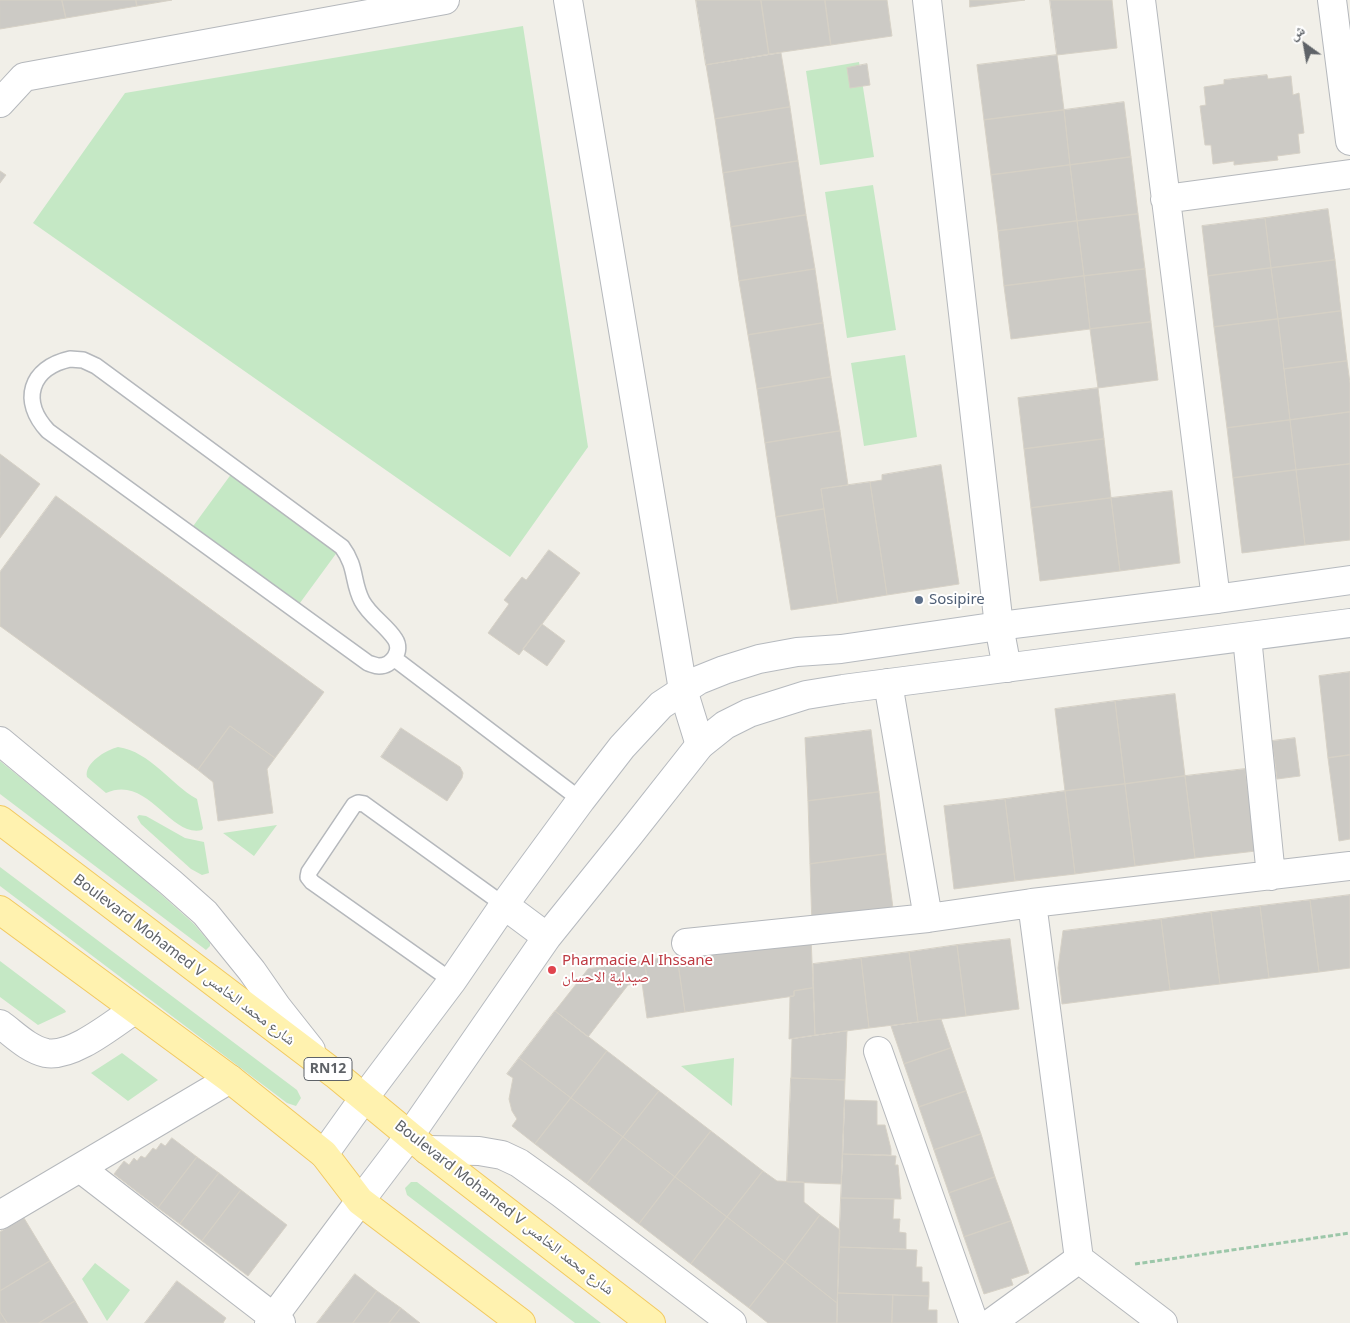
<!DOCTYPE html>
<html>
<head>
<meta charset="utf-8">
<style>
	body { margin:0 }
	#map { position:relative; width:1350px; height:1323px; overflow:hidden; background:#f1efe8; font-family:"Noto Sans","Noto Naskh Arabic",sans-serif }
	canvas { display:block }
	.north { position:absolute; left:1280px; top:20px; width:50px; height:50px; -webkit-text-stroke:4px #fff; paint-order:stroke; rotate:328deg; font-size:14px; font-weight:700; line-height:20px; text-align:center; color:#5f6368 }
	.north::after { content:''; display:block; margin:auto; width:18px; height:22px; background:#5f6368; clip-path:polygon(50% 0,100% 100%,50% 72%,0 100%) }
</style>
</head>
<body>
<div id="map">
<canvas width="1350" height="1323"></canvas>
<div class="north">ش</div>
</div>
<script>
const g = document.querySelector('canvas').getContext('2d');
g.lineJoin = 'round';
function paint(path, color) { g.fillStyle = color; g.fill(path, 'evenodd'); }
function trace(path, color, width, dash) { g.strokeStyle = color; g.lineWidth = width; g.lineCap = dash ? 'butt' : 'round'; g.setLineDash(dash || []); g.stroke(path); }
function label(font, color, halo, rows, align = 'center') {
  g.font = font + ' "Noto Sans","Noto Naskh Arabic",sans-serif'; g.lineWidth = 4; g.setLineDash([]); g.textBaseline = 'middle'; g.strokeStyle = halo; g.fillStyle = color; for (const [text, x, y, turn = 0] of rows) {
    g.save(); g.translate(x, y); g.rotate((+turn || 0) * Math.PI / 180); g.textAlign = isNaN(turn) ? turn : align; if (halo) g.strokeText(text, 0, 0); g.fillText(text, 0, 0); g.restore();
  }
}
const green = new Path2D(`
	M 523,26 L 588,447 L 510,557 L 33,223 L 125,93 Z
	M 859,62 L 874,157 L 820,165 L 806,71 Z
	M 873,185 L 896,330 L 847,338 L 825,192 Z
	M 905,355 L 917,437 L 864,446 L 851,363 Z
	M 232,473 L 338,551 L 297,607 L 191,529 Z
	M 118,747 C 151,752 170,784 197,799 L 203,828 L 202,830 C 170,838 148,774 106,793 L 87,777 C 84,763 106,750 118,747 Z
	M 0,761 L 126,863 L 194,924 L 210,943 L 210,946 L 206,950 L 0,794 Z
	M 139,815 L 146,816 L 185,838 L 204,842 L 209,873 L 202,875 L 191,869 L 141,824 L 137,817 Z
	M 277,825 L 254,856 L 223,833 Z
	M 0,867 L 297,1090 L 301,1098 L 296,1106 L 287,1103 L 0,886 Z
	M 0,961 L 65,1010 L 66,1012 L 38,1025 L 0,997 Z
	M 122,1053 L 158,1080 L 128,1101 L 91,1073 Z
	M 734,1058 L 732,1106 L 681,1066 Z
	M 411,1182 L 417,1182 L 601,1323 L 575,1323 L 407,1195 L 405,1188 Z
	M 95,1263 L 130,1290 L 107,1321 L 82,1279 Z`);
const building = new Path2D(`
	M 0,0 L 62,0 L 66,18 L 0,29 Z
	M 62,0 L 136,0 L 137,6 L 66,18 Z
	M 136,0 L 172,0 L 137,6 Z
	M 696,0 L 761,0 L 769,54 L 706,65 Z
	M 761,0 L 825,0 L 831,45 L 769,54 Z
	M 825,0 L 887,0 L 892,36 L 831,45 Z
	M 970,0 L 1025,0 L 970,7 Z
	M 1050,0 L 1112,0 L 1117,48 L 1057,55 Z
	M 781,53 L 790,107 L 715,119 L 706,65 Z
	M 1057,55 L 1064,110 L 984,120 L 977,65 Z
	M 867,64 L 870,85 L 850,88 L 847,68 Z
	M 1267,75 L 1268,79 L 1291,76 L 1293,95 L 1299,93 L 1304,133 L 1298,134 L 1300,153 L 1277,156 L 1278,160 L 1234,165 L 1234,161 L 1213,164 L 1211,145 L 1205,145 L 1200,106 L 1206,105 L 1204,87 L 1224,84 L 1224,80 Z
	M 1124,102 L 1131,157 L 1070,165 L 1064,110 Z
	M 790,107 L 798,161 L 723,173 L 715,119 Z
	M 1064,110 L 1070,165 L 991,175 L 984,120 Z
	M 1131,157 L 1138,214 L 1077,221 L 1070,165 Z
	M 798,161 L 806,215 L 731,227 L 723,173 Z
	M 1070,165 L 1077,221 L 998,231 L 991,175 Z
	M 0,171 L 6,175 L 0,183 Z
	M 1328,209 L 1335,260 L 1271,268 L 1265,218 Z
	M 1138,214 L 1145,269 L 1084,276 L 1077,221 Z
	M 806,215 L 815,269 L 739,281 L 731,227 Z
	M 1265,218 L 1271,268 L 1208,276 L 1202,226 Z
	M 1077,221 L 1084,276 L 1004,286 L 998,231 Z
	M 1335,260 L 1341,311 L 1278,319 L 1271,268 Z
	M 1271,268 L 1278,319 L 1214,327 L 1208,276 Z
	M 815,269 L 823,323 L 748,335 L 739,281 Z
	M 1145,269 L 1151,322 L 1090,329 L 1084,276 Z
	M 1084,276 L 1090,329 L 1011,339 L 1004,286 Z
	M 1341,311 L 1347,361 L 1284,369 L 1278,319 Z
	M 1278,319 L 1290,420 L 1227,428 L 1214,327 Z
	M 1151,322 L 1158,380 L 1098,388 L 1090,329 Z
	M 823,323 L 831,377 L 757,389 L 748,335 Z
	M 1347,361 L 1350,383 L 1350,412 L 1290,420 L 1284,369 Z
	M 831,377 L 840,431 L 765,443 L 757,389 Z
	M 1098,388 L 1104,439 L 1024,449 L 1018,398 Z
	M 1350,412 L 1350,464 L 1296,470 L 1290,420 Z
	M 1290,420 L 1296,470 L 1233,478 L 1227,428 Z
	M 840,431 L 848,485 L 821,489 L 824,509 L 776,517 L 765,443 Z
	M 1104,439 L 1111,498 L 1031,508 L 1024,449 Z
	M 0,454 L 40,484 L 0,538 Z
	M 1350,464 L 1350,540 L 1305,545 L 1296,470 Z
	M 941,465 L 959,584 L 887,595 L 870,482 L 882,480 L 882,475 Z
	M 1296,470 L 1305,545 L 1242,553 L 1233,478 Z
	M 870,482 L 887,595 L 838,603 L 821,489 Z
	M 1172,491 L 1180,563 L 1120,571 L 1111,498 Z
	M 56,496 L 324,692 L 275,758 L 230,726 L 198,770 L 0,626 L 0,572 Z
	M 1111,498 L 1120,571 L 1040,581 L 1031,508 Z
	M 824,509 L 838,603 L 791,610 L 776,517 Z
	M 549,550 L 580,573 L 519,655 L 488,633 L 509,604 L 504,600 L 522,577 L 526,580 Z
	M 542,624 L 565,641 L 547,666 L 523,649 Z
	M 1350,672 L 1350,755 L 1328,758 L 1319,676 Z
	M 1175,694 L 1185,776 L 1125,784 L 1115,701 Z
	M 1115,701 L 1125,784 L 1065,791 L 1055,709 Z
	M 230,726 L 275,758 L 267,769 L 273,813 L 218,821 L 213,782 L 198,770 Z
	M 401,728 L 460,767 L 463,773 L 462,778 L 447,801 L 381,757 Z
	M 871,730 L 879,792 L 808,801 L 805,738 Z
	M 1295,738 L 1300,776 L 1277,779 L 1272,741 Z
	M 1350,755 L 1350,839 L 1339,841 L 1328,758 Z
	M 1245,769 L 1256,851 L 1195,858 L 1185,776 Z
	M 1185,776 L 1195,858 L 1135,866 L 1125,784 Z
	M 1125,784 L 1135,866 L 1075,874 L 1065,791 Z
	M 1065,791 L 1075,874 L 1015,881 L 1005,799 Z
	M 879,792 L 886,854 L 810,864 L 808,801 Z
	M 1005,799 L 1015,881 L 954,889 L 944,806 Z
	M 886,854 L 894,916 L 812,926 L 810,864 Z
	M 1350,895 L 1350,968 L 1319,972 L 1310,900 Z
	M 1310,900 L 1319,972 L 1269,978 L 1260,906 Z
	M 1260,906 L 1269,978 L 1220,984 L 1211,912 Z
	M 1211,912 L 1220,984 L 1170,990 L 1161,919 Z
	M 1161,919 L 1170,990 L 1062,1004 L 1058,968 L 1063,931 Z
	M 811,936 L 813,988 L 794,991 L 794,996 L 685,1012 L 677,956 Z
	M 1010,939 L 1019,1009 L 966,1016 L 957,945 Z
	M 957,945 L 966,1016 L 918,1022 L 909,952 Z
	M 909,952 L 918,1022 L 869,1028 L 861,958 Z
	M 677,956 L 685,1012 L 647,1018 L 642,983 L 648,982 L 644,961 Z
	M 861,958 L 869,1028 L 815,1035 L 813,964 Z
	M 644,961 L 648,982 L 628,985 L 588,1037 L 555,1011 L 588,969 Z
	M 813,988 L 815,1035 L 789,1039 L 790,996 L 794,996 L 794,991 Z
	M 555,1011 L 607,1051 L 571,1098 L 519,1058 Z
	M 941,1019 L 951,1048 L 904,1064 L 891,1026 Z
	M 847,1031 L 845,1080 L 791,1078 L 792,1039 Z
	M 951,1048 L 966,1091 L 919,1107 L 904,1064 Z
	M 607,1051 L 659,1091 L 623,1137 L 571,1098 Z
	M 519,1058 L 571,1098 L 535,1144 L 512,1126 L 517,1119 L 512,1111 L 509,1099 L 513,1078 L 507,1074 Z
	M 791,1078 L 845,1080 L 841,1184 L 787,1182 Z
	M 659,1091 L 711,1131 L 675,1177 L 623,1137 Z
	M 966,1091 L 981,1134 L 934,1150 L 919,1107 Z
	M 571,1098 L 623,1137 L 587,1184 L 535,1144 Z
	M 845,1100 L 877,1101 L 877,1125 L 885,1125 L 891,1149 L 891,1155 L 843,1154 Z
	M 711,1131 L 763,1171 L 727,1217 L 675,1177 Z
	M 981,1134 L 995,1177 L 949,1193 L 934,1150 Z
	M 623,1137 L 675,1177 L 639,1224 L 587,1184 Z
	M 172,1138 L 197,1157 L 158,1208 L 114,1174 L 124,1161 L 129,1165 L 134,1158 L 137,1161 L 141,1156 L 145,1158 L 153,1148 L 156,1150 L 161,1143 L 165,1146 Z
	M 843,1154 L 896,1156 L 895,1165 L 898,1165 L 901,1199 L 841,1198 Z
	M 197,1157 L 219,1173 L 180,1224 L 158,1208 Z
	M 763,1171 L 777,1181 L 804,1182 L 804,1202 L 820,1215 L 785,1262 L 727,1217 Z
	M 219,1173 L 241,1190 L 202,1241 L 180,1224 Z
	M 675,1177 L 727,1217 L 691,1264 L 639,1224 Z
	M 995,1177 L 1011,1221 L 964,1237 L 949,1193 Z
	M 241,1190 L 287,1225 L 248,1276 L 202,1241 Z
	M 841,1198 L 894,1199 L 893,1219 L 900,1219 L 899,1232 L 906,1233 L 906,1249 L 839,1247 Z
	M 820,1215 L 840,1230 L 837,1303 L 785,1262 Z
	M 727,1217 L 785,1262 L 749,1308 L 691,1264 Z
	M 24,1218 L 50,1261 L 0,1291 L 0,1232 Z
	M 1011,1221 L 1029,1273 L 1011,1279 L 1013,1285 L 984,1294 L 964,1237 Z
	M 839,1247 L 917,1250 L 916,1267 L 922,1267 L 922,1282 L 929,1282 L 929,1296 L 838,1293 Z
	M 50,1261 L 75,1301 L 39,1323 L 7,1323 L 0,1312 L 0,1291 Z
	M 785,1262 L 837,1303 L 837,1323 L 768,1323 L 749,1308 Z
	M 355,1274 L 377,1291 L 353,1323 L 317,1323 Z
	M 177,1281 L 226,1318 L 223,1323 L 145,1323 Z
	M 377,1291 L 401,1308 L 389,1323 L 353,1323 Z
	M 838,1293 L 893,1295 L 892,1323 L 837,1323 Z
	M 893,1295 L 929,1296 L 928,1310 L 937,1310 L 937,1323 L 892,1323 Z
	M 75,1301 L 88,1323 L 39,1323 Z
	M 401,1308 L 420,1323 L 389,1323 Z
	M 0,1312 L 7,1323 L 0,1323 Z`);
const path = new Path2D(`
	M 1135,1264 L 1350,1233`);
const lane = new Path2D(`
	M 70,359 L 83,360 L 96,366 L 342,547 C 357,567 352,582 362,601 C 370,616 386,625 395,639 C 403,651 392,666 379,666 C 375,666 372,664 368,663 L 48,431 C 20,401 30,368 70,359 Z
	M 395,659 L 581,800
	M 452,981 L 312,882 L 308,877 L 309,872 L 354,805 L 358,803 L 364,804 L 504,905`);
const street = new Path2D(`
	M 568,0 L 683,690 L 700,745
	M 927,0 L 999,626 L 1007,668
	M 1141,0 L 1216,599
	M 1332,0 L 1350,141
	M 0,103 L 24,77 L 445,0
	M 1165,199 L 1350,174
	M 1247,637 L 1271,876
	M 888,683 L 928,918 L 1032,903 L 1350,866
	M 0,741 L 170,882 L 205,913 L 252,971 L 277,1007 L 311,1050
	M 1032,903 L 1079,1259 L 1163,1323
	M 686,943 L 928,918
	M 0,1024 C 14,1034 28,1049 46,1053 C 72,1058 113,1024 134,1010
	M 878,1051 L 974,1323
	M 427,1150 L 479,1151 L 502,1155 L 519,1163 L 561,1193 L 732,1323
	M 80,1168 L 281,1323
	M 0,1215 L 230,1079
	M 269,1323 L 360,1201
	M 991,1323 L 1079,1259`);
const secondary = new Path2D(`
	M 504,905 L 547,937
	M 324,1154 L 364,1098 L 452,981 L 504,905 L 581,800 L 622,747 L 661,705 L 699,680 L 724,670 L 759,659 L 797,652 L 841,649 L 999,626 L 1216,599 L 1350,580
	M 360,1201 L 410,1135 L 547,937 L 629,835 L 700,745 L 725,725 L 749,713 L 806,695 L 843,689 L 1350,623`);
const primary = new Path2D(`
	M 0,820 L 335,1074 L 427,1150 L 651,1323
	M 0,910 L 230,1079 L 324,1154 L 360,1201 L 521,1323`);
const markers = [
	[919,600,5,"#5c6f8a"],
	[552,970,5,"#e0444e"]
];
const shields = [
	[328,1069,48]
];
const shieldNames = [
	["RN12",328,1069]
];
const serviceNames = [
	["Sosipire",929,600]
];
const streetNames = [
	["Boulevard Mohamed V شارع محمد الخامس",184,960,37],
	["Boulevard Mohamed V شارع محمد الخامس",504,1208,38]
];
const healthNames = [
	["Pharmacie Al Ihssane",562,961],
	["صيدلية الاحسان",562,978]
];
paint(green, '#c5e8c5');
paint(building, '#cccac5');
trace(building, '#d6d1c6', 1);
trace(lane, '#b5b8bc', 18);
trace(street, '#b5b8bc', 30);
trace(secondary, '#b6babf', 30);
trace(primary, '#f2c960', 30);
trace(path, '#9cc7a9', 3, [5, 2.5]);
trace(lane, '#fff', 15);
trace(street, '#fff', 28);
trace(secondary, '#fff', 28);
trace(primary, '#fff2af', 28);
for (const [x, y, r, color] of markers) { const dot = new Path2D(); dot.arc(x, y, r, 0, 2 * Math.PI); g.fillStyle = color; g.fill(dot); trace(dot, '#fff', 2); }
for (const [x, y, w] of shields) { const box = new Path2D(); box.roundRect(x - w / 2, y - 11.5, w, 23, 4); g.fillStyle = '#fff'; g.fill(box); trace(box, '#5f6368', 1); }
label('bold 14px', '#5f6368', null, shieldNames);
label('15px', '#4e5e75', '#fff', serviceNames, 'left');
label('15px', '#5f6368', '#fff', streetNames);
label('15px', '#be3a42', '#fff', healthNames, 'left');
</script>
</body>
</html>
